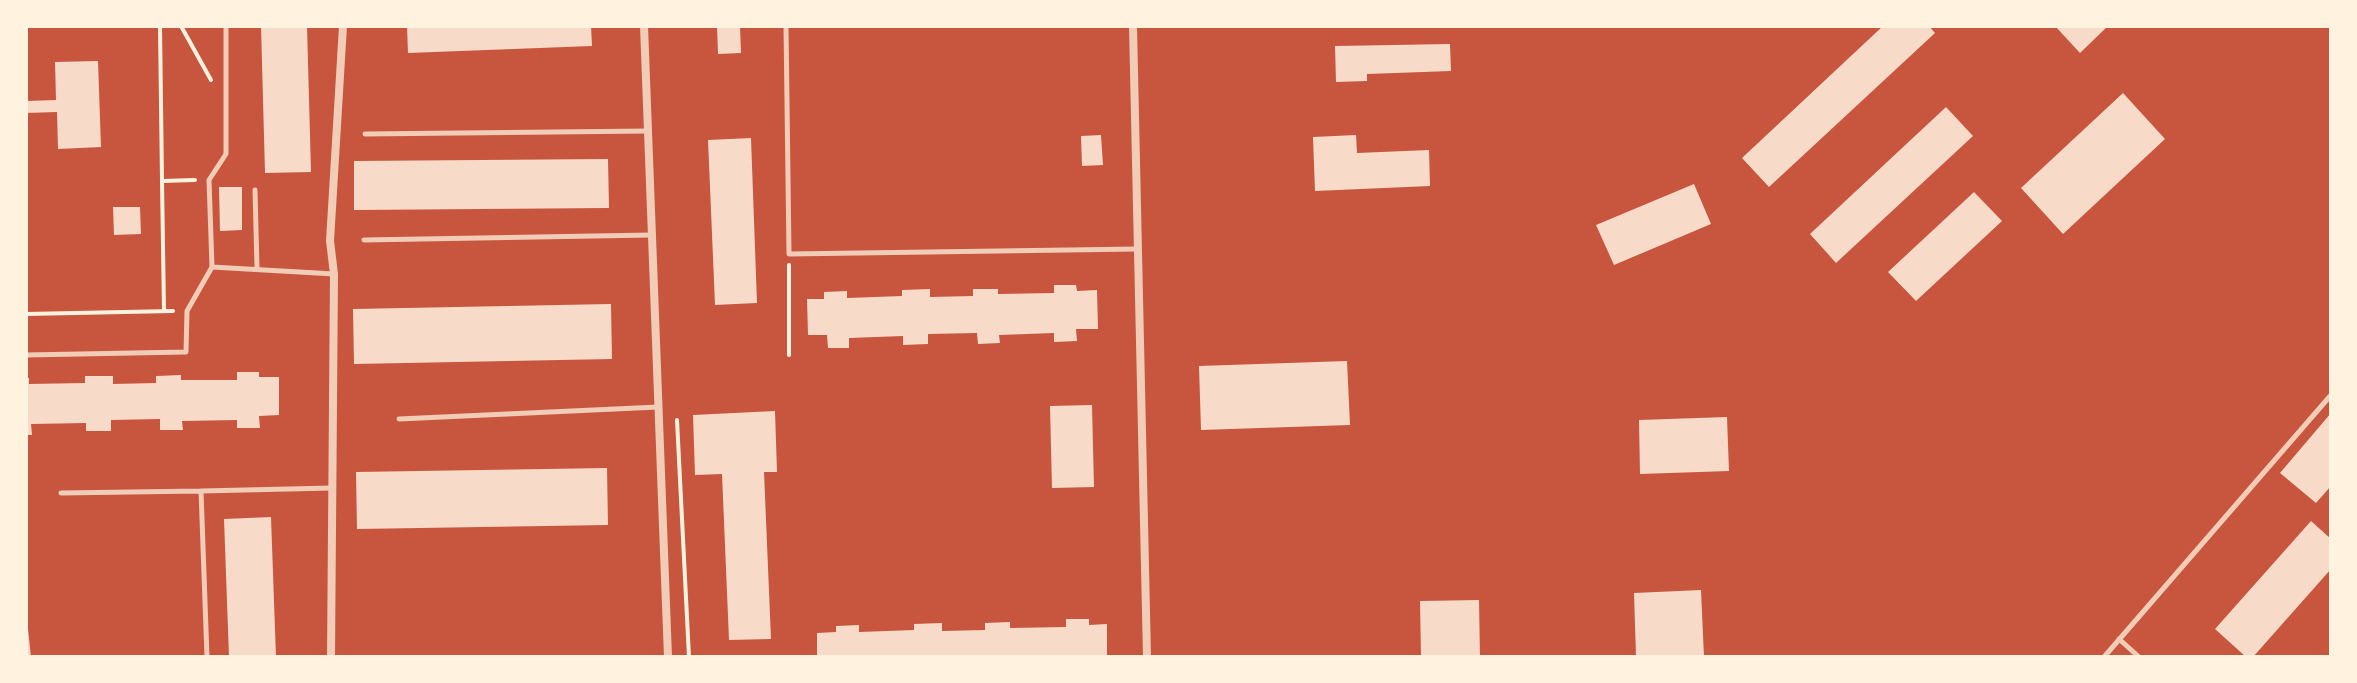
<!DOCTYPE html>
<html>
<head>
<meta charset="utf-8">
<style>
	body { margin:0 }
	#map { position:relative; width:2357px; height:683px; overflow:hidden; background:#c8553d; font-family:Barlow,sans-serif }
	canvas { display:block }
	.frame { position:absolute; inset:0; border:28px solid #fff3e0; pointer-events:none }
</style>
</head>
<body>
<div id="map">
<canvas width="2357" height="683"></canvas>
<div class="frame"></div>
</div>
<script>
const g = document.querySelector('canvas').getContext('2d');
g.lineJoin = 'round';
function paint(path, color) { g.fillStyle = color; g.fill(path, 'evenodd'); }
function trace(path, color, width, dash) { g.strokeStyle = color; g.lineWidth = width; g.lineCap = dash ? 'butt' : 'round'; g.setLineDash(dash || []); g.stroke(path); }
const building = new Path2D(`
	M 261,26 L 307,26 L 311,172 L 265,173 Z
	M 407,26 L 591,26 L 592,46 L 408,53 Z
	M 717,26 L 740,26 L 741,53 L 718,54 Z
	M 1883,26 L 1929,26 L 1935,33 L 1769,187 L 1742,158 Z
	M 2055,26 L 2108,26 L 2080,53 Z
	M 1450,44 L 1451,71 L 1367,74 L 1367,81 L 1336,82 L 1335,46 Z
	M 98,61 L 101,147 L 58,149 L 57,112 L 26,113 L 26,101 L 56,100 L 55,62 Z
	M 2123,93 L 2165,139 L 2063,234 L 2021,188 Z
	M 1946,107 L 1973,136 L 1836,263 L 1810,234 Z
	M 1101,135 L 1103,165 L 1082,166 L 1081,136 Z
	M 1356,135 L 1357,153 L 1429,150 L 1430,186 L 1315,191 L 1313,137 Z
	M 751,138 L 757,303 L 715,305 L 708,140 Z
	M 608,159 L 609,208 L 354,210 L 354,161 Z
	M 1694,184 L 1711,224 L 1614,265 L 1596,225 Z
	M 219,187 L 242,187 L 242,230 L 220,231 Z
	M 1974,192 L 2002,221 L 1916,301 L 1888,272 Z
	M 113,207 L 140,207 L 141,234 L 114,235 Z
	M 1054,285 L 1076,285 L 1077,291 L 1097,290 L 1098,329 L 1076,329 L 1077,341 L 1054,342 L 1054,333 L 999,335 L 1000,343 L 978,344 L 977,333 L 928,334 L 928,344 L 903,345 L 903,336 L 849,338 L 849,348 L 828,348 L 827,335 L 808,335 L 807,299 L 824,299 L 824,292 L 847,291 L 847,298 L 902,296 L 902,290 L 930,289 L 930,297 L 973,296 L 973,289 L 998,289 L 998,294 L 1054,293 Z
	M 611,304 L 612,359 L 354,364 L 353,309 Z
	M 1347,361 L 1350,425 L 1201,430 L 1199,366 Z
	M 237,372 L 259,372 L 259,377 L 279,377 L 279,415 L 259,416 L 260,428 L 237,428 L 237,420 L 182,421 L 183,430 L 160,430 L 160,419 L 111,420 L 111,431 L 86,431 L 86,423 L 31,424 L 32,435 L 26,435 L 26,378 L 29,378 L 29,384 L 85,383 L 85,376 L 113,376 L 113,384 L 156,383 L 156,376 L 181,375 L 181,380 L 237,380 Z
	M 1092,405 L 1094,487 L 1052,488 L 1050,406 Z
	M 775,411 L 777,472 L 764,472 L 771,639 L 729,640 L 722,474 L 695,475 L 693,415 Z
	M 2331,413 L 2331,486 L 2316,503 L 2280,473 Z
	M 1727,417 L 1729,471 L 1640,474 L 1639,420 Z
	M 607,468 L 608,525 L 357,529 L 356,472 Z
	M 271,517 L 276,657 L 229,657 L 224,519 Z
	M 2311,521 L 2331,539 L 2331,569 L 2253,657 L 2246,657 L 2215,629 Z
	M 1701,590 L 1704,657 L 1636,657 L 1634,593 Z
	M 1479,600 L 1480,657 L 1421,657 L 1420,601 Z
	M 1066,619 L 1089,619 L 1089,625 L 1107,624 L 1107,657 L 817,657 L 817,633 L 836,632 L 836,626 L 859,625 L 859,632 L 914,630 L 914,624 L 942,623 L 942,631 L 985,630 L 985,623 L 1010,622 L 1010,628 L 1066,627 Z
	M 26,629 L 28,629 L 31,657 L 26,657 Z`);
const path = new Path2D(`
	M 160,26 L 162,181
	M 181,26 L 211,80
	M 164,311 L 162,181 L 195,180
	M 26,314 L 173,311
	M 789,355 L 789,265
	M 677,420 L 689,657`);
const service = new Path2D(`
	M 786,26 L 789,254 L 1137,249
	M 365,134 L 648,131
	M 255,190 L 257,268
	M 364,240 L 651,235
	M 212,267 L 209,180 L 226,154 L 226,26
	M 26,355 L 186,352 L 187,311 L 212,267 L 334,274
	M 399,419 L 658,407
	M 61,493 L 201,491
	M 2119,639 L 2139,657
	M 207,657 L 201,491 L 332,488
	M 2104,657 L 2331,395`);
const minor = new Path2D(`
	M 644,26 L 668,657
	M 1133,26 L 1147,657
	M 331,657 L 334,274 L 330,241 L 343,26`);
paint(building, '#f7dbc8');
trace(path, '#fff3e0', 4);
trace(service, '#f1ccb7', 5);
trace(minor, '#f1ccb7', 8);
</script>
</body>
</html>
